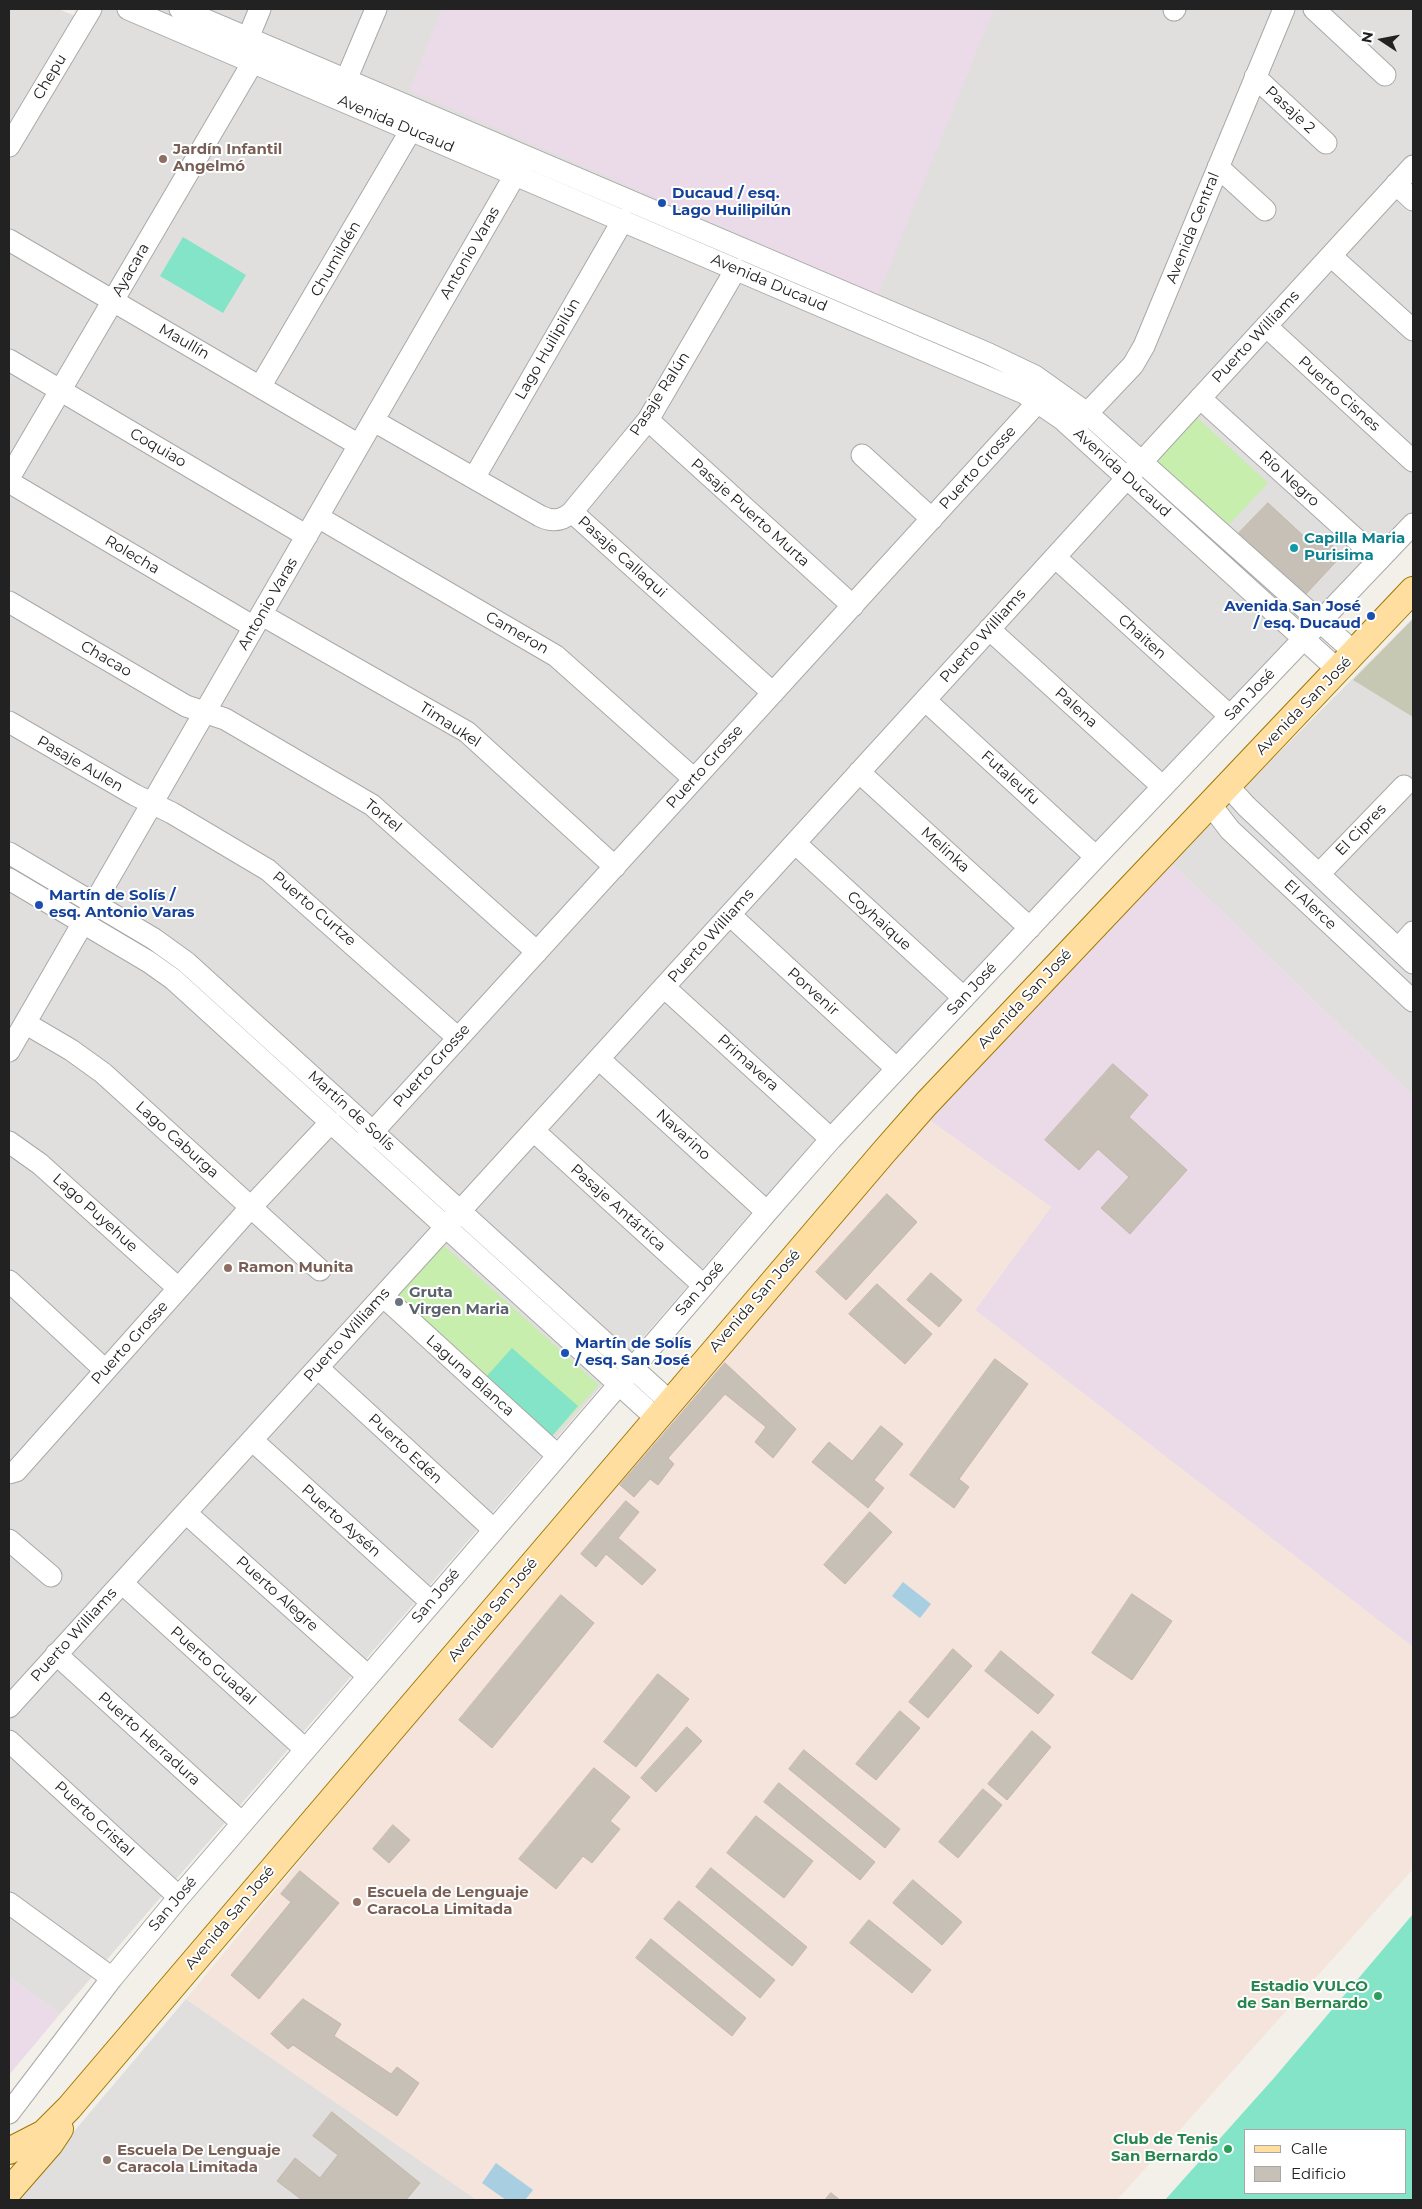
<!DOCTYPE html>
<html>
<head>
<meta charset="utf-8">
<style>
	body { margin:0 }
	#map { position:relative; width:1422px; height:2209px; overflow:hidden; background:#f2f0e8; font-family:Montserrat,sans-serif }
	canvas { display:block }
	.frame { position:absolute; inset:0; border:10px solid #222; pointer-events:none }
	.legend { position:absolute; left:1244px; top:2129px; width:162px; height:65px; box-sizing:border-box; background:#fff; border:1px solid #a7a7a7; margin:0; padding:6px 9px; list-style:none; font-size:15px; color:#222 }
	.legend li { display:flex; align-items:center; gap:10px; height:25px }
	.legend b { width:25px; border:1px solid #a7a7a7 }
	.north { position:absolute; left:1357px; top:15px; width:50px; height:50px; -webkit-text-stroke:4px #fff; paint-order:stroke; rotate:281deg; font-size:14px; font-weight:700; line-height:20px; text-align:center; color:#222 }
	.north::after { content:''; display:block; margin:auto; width:18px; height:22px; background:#222; clip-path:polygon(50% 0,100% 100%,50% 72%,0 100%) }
</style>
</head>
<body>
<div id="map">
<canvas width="1422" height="2209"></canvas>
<div class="frame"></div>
<ul class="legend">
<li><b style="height:6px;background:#ffdea0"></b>Calle</li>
<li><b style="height:14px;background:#c7c0b7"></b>Edificio</li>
</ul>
<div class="north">N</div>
</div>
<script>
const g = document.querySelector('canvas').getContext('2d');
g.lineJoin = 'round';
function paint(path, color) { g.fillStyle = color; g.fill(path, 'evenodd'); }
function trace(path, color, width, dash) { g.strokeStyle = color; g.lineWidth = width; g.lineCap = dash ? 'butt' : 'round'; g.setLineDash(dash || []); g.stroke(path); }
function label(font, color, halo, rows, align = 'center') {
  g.font = font + ' Montserrat,sans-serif'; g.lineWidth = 4; g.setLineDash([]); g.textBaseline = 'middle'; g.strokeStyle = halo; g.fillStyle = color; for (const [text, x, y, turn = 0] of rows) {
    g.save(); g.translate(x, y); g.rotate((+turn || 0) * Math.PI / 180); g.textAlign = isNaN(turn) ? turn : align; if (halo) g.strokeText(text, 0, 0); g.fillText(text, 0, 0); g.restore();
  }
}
const residential = new Path2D(`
	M 9,9 L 58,9 L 88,21 L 93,9 L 1413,9 L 1413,512 L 747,1217 L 60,2014 L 9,1977 Z
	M 1413,618 L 1413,1096 L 1170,862 Z
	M 186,1999 L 477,2200 L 16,2200 Z`);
const industrial = new Path2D(`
	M 442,9 L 994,9 L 878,295 L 409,90 Z
	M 1170,862 L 1413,1096 L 1413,1647 L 975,1310 L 1051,1207 L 925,1117 Z
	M 9,1977 L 60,2014 L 9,2075 Z`);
const military = new Path2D(`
	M 925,1117 L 1051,1207 L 975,1310 L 1413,1647 L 1413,1869 L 1117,2200 L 477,2200 L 186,1999 L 632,1458 Z`);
const construction = new Path2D(`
	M 1412,620 L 1413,621 L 1413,717 L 1353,680 Z`);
const grass = new Path2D(`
	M 1191,412 L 1268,483 L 1226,528 L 1150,456 Z
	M 442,1244 L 599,1385 L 550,1439 L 394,1299 Z`);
const pitch = new Path2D(`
	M 183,237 L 246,275 L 223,313 L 160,276 Z
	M 512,1348 L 578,1406 L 552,1436 L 486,1377 Z
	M 1413,1914 L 1413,2200 L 1165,2200 L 1274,2078 ZM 1246,2130 L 1406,2130 L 1406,2193 L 1246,2193 Z`);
const water = new Path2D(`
	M 903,1582 L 931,1604 L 920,1618 L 892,1596 Z
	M 496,2163 L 533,2190 L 525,2200 L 506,2200 L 482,2183 Z`);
const building = new Path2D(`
	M 1268,503 L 1309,541 L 1318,534 L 1343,554 L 1305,595 L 1239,533 Z
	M 1113,1064 L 1148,1095 L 1129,1117 L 1187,1170 L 1130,1234 L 1101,1208 L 1129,1177 L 1098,1149 L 1079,1170 L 1045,1140 Z
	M 887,1194 L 917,1222 L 846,1300 L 816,1272 Z
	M 931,1273 L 962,1300 L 939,1327 L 907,1300 Z
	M 877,1284 L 932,1334 L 905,1364 L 849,1314 Z
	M 995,1359 L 1028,1384 L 959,1479 L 969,1487 L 954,1508 L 910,1475 Z
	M 725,1363 L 796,1429 L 773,1458 L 755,1442 L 766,1427 L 725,1394 L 668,1458 L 674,1464 L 658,1485 L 650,1479 L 634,1497 L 620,1485 Z
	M 881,1426 L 903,1444 L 874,1480 L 884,1488 L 868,1508 L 812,1462 L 829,1442 L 852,1461 Z
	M 626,1501 L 639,1512 L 618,1538 L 656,1570 L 642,1585 L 606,1554 L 596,1567 L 581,1554 Z
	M 870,1512 L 892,1532 L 845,1584 L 824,1565 Z
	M 1132,1594 L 1172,1621 L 1132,1680 L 1092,1653 Z
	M 561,1595 L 594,1623 L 492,1748 L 459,1720 Z
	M 953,1649 L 972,1666 L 928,1718 L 909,1702 Z
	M 1001,1651 L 1054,1695 L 1038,1714 L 985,1671 Z
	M 658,1674 L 689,1699 L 636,1767 L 604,1742 Z
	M 900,1711 L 920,1728 L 876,1780 L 856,1764 Z
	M 687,1727 L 702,1741 L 656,1792 L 641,1778 Z
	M 1032,1731 L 1051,1747 L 1007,1800 L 988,1784 Z
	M 804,1750 L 900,1829 L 885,1848 L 789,1769 Z
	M 594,1768 L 630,1797 L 610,1821 L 620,1829 L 592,1863 L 583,1856 L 556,1889 L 519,1859 Z
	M 779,1783 L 875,1862 L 860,1880 L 764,1802 Z
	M 983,1789 L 1002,1805 L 958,1858 L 939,1842 Z
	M 756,1816 L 813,1861 L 784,1898 L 727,1853 Z
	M 393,1825 L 410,1840 L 389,1863 L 373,1849 Z
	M 711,1868 L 807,1947 L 792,1966 L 696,1887 Z
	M 300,1871 L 339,1903 L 259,1999 L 231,1975 L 291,1902 L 281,1894 Z
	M 913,1880 L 962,1922 L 942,1945 L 893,1903 Z
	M 679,1901 L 775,1980 L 760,1998 L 664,1919 Z
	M 869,1920 L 931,1970 L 912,1993 L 850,1943 Z
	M 651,1939 L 746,2018 L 732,2036 L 636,1958 Z
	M 303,1999 L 341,2024 L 334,2036 L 391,2074 L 397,2067 L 419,2083 L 397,2116 L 293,2045 L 288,2049 L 271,2034 Z
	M 332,2112 L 420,2183 L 406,2200 L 302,2200 L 277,2181 L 295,2158 L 320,2178 L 338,2155 L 313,2136 Z
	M 831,2193 L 840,2200 L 825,2200 Z`);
const minor = new Path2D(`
	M 128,9 L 1024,393 L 1062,419 L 1338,670
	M 180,9 L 989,354 L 1035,376 L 1087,413 L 1354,652
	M 1314,9 L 1385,75
	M 1174,10 L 1175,9
	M 248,38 L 260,9
	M 1255,77 L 1326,143
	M 346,80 L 376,9
	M 9,146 L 91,9
	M 1218,167 L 1265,210
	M 1396,184 L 1413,200
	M 9,240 L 359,445
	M 1331,256 L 1413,330
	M 1266,326 L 1413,461
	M 9,360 L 307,536
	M 260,387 L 411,130
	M 1200,398 L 1379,560
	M 648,420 L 853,606
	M 374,421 L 540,516 C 552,522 562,521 572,512 L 648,420 L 736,269
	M 1078,423 L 1133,365 L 1144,346 L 1284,9
	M 862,455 L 932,519
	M 9,478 L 253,62
	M 474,478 L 623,220
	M 9,482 L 254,627
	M 572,512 L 773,693
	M 318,517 L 556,656 L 694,779
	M 1055,557 L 1230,716
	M 9,602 L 186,706 L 225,719 L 372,805 L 537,952
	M 262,615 L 467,732 L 615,867
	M 989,629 L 1163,787
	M 925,700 L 1096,857
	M 9,722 L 135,795 L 172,813 L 268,870 L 458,1038
	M 859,772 L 1030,928
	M 1228,786 L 1246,806 L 1413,963
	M 1210,804 L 1230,830 L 1413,1001
	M 795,843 L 964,998
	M 9,853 L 154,939 L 186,962 L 669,1401
	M 1319,874 L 1404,786
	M 9,879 L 149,962 L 173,979 L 656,1418
	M 730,915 L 897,1069
	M 1398,949 L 1413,932
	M 664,987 L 831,1139
	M 25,1023 L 71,1050 L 103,1073 L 320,1270
	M 9,1051 L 522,163
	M 599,1059 L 767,1212
	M 534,1131 L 703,1285
	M 9,1142 L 40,1164 L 178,1288
	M 359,1147 L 1047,392
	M 9,1281 L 105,1370
	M 383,1296 L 557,1455
	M 318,1368 L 493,1529
	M 252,1440 L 431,1602
	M 9,1473 L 16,1471 L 251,1207 L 331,1122
	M 186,1513 L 368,1676
	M 9,1540 L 51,1576
	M 122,1583 L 305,1749
	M 56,1654 L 242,1823
	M 9,1707 L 1127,478 L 1413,166
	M 9,1741 L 179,1897
	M 9,1903 L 112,1978
	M 9,2113 L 112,1978 L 179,1897 L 767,1212 L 831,1139 L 1096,857 L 1413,524`);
const major = new Path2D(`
	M 9,2151 L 44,2133 L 69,2108 L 883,1153 L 926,1104 L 1413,590
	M 9,2191 L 50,2144 L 60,2129`);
const markers = [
	[163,159,5,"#8d6e63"],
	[662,203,5,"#1a4fb4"],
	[1294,548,5,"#0f9aa8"],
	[1371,616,5,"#1a4fb4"],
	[39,905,5,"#1a4fb4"],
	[228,1268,5,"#8d6e63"],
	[399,1302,5,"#6b7280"],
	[565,1353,5,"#1a4fb4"],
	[357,1902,5,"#8d6e63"],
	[1378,1996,5,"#2e9e5b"],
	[1228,2149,5,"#2e9e5b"],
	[107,2160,5,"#8d6e63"]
];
const streetNames = [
	["Chepu",50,77,-59],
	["Pasaje 2",1290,110,43],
	["Avenida Ducaud",396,124,23],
	["Avenida Central",1193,228,-68],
	["Antonio Varas",470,253,-60],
	["Chumildén",336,259,-60],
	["Ayacara",131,270,-60],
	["Avenida Ducaud",769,283,23],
	["Puerto Williams",1256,337,-47],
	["Maullín",184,342,30],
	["Lago Huilipilún",548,349,-60],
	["Pasaje Ralún",660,394,-57],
	["Puerto Cisnes",1339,394,42],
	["Coquiao",158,448,30],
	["Puerto Grosse",978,468,-48],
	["Avenida Ducaud",1122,473,42],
	["Río Negro",1289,479,42],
	["Pasaje Puerto Murta",750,513,42],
	["Rolecha",132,555,31],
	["Pasaje Callaqui",622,557,42],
	["Antonio Varas",268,604,-60],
	["Cameron",517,633,30],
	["Puerto Williams",983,636,-48],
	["Chaiten",1142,637,42],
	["Chacao",106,659,30],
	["San José",1250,695,-46],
	["Avenida San José",1304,706,-46],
	["Palena",1076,708,42],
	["Timaukel",450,725,33],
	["Pasaje Aulen",80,764,30],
	["Puerto Grosse",705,767,-48],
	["Futaleufu",1010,778,42],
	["Tortel",383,816,39],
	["El Cipres",1361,830,-46],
	["Melinka",945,850,42],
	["El Alerce",1310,905,43],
	["Puerto Curtze",314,909,41],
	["Coyhaique",879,921,42],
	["Puerto Williams",711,936,-48],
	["San José",972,989,-47],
	["Porvenir",813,992,42],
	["Avenida San José",1025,999,-47],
	["Primavera",748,1063,42],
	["Puerto Grosse",432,1066,-48],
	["Martín de Solís",351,1111,42],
	["Navarino",683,1135,42],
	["Lago Caburga",177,1140,42],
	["Pasaje Antártica",618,1208,42],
	["Lago Puyehue",95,1213,42],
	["San José",700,1289,-49],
	["Avenida San José",755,1301,-49],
	["Puerto Williams",347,1335,-48],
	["Puerto Grosse",130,1343,-48],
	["Laguna Blanca",470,1376,42],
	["Puerto Edén",405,1449,43],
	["Puerto Aysén",341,1521,42],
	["Puerto Alegre",277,1594,42],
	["San José",436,1596,-50],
	["Avenida San José",493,1610,-50],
	["Puerto Williams",74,1635,-48],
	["Puerto Guadal",213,1666,42],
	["Puerto Herradura",149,1739,42],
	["Puerto Cristal",94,1819,43],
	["San José",173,1904,-50],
	["Avenida San José",230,1918,-50]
];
const educationNames = [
	["Jardín Infantil",173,150],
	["Angelmó",173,167],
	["Ramon Munita",238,1268],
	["Escuela de Lenguaje",367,1893],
	["CaracoLa Limitada",367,1910],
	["Escuela De Lenguaje",117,2151],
	["Caracola Limitada",117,2168]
];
const transitNames = [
	["Ducaud / esq.",672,194],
	["Lago Huilipilún",672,211],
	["Avenida San José",1361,607,"right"],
	["/ esq. Ducaud",1361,624,"right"],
	["Martín de Solís /",49,896],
	["esq. Antonio Varas",49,913],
	["Martín de Solís",575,1344],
	["/ esq. San José",575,1361]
];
const cultureNames = [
	["Capilla Maria",1304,539],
	["Purisima",1304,556]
];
const worshipNames = [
	["Gruta",409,1293],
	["Virgen Maria",409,1310]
];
const leisureNames = [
	["Estadio VULCO",1368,1987],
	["de San Bernardo",1368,2004],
	["Club de Tenis",1218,2140],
	["San Bernardo",1218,2157]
];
paint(residential, '#e0dfde');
paint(industrial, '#ebdae7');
paint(military, '#f4e4db');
paint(construction, '#c6c8b3');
paint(grass, '#c7eeac');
paint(pitch, '#83e4c7');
paint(water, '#a7cfe1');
paint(building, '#c7c0b7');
trace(building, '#c5b8a9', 1);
trace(minor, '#a9a9a9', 23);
trace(major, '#9f7800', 28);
trace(minor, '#fff', 21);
trace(major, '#ffdea0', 26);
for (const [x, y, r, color] of markers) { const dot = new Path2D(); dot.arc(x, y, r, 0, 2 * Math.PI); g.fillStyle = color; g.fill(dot); trace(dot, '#fff', 2); }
label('15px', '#222', '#fff', streetNames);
label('bold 15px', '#785e54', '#fff', educationNames, 'left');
label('bold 15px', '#164399', '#fff', transitNames, 'left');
label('bold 15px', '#0d838f', '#fff', cultureNames, 'left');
label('bold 15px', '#5b616d', '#fff', worshipNames, 'left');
label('bold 15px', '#27864d', '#fff', leisureNames, 'right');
</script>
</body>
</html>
